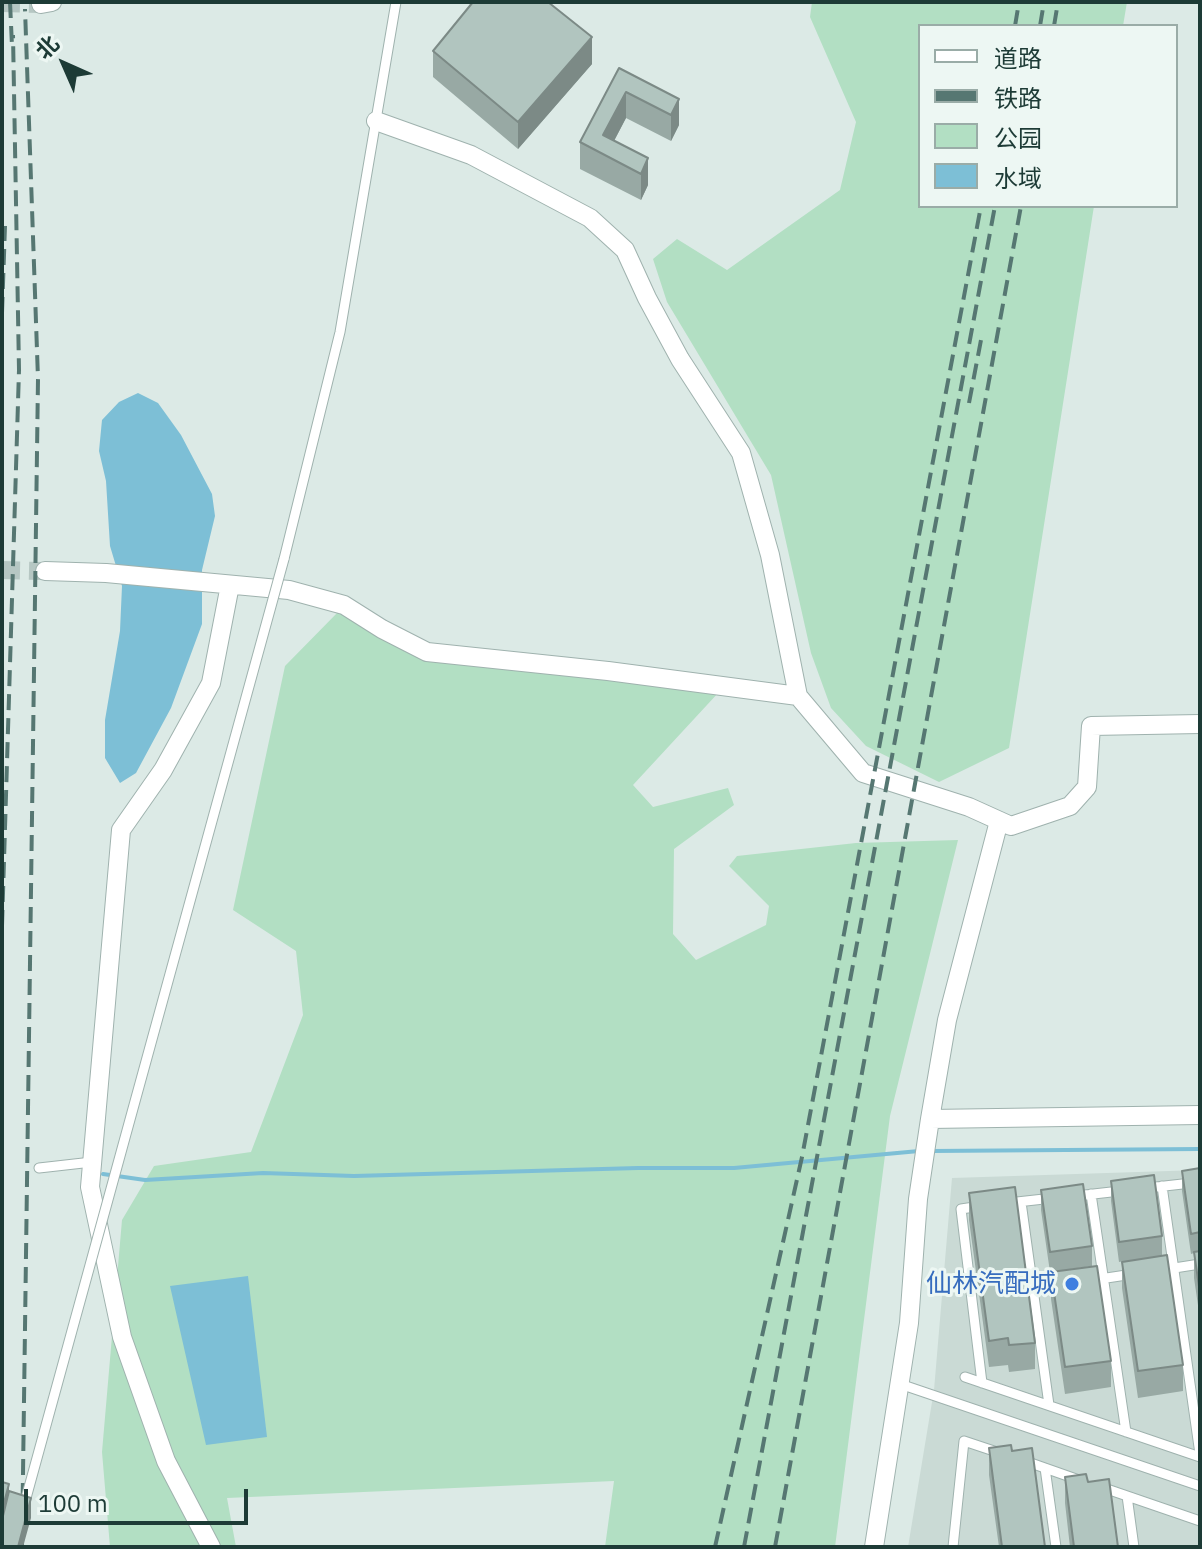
<!DOCTYPE html>
<html>
<head>
<meta charset="utf-8">
<style>
	body { margin:0 }
	#map { position:relative; width:1202px; height:1549px; overflow:hidden; background:#dceae6; font-family:"IBM Plex Sans","Noto Sans SC",sans-serif }
	canvas { display:block }
	.frame { position:absolute; inset:0; border:4px solid #1d3b36; pointer-events:none }
	.legend { position:absolute; left:918px; top:24px; width:260px; height:184px; box-sizing:border-box; background:#edf7f3; border:2px solid #9aaca7; margin:0; padding:10px 14px; list-style:none; font-size:24px; color:#1d3b36 }
	.legend li { display:flex; align-items:center; gap:16px; height:40px }
	.legend b { width:40px; border:2px solid #9aaca7 }
	.north { position:absolute; left:24px; top:24px; width:80px; height:80px; -webkit-text-stroke:6px #edf7f3; paint-order:stroke; rotate:315deg; font-size:22px; font-weight:700; line-height:32px; text-align:center; color:#1d3b36 }
	.north::after { content:''; display:block; margin:auto; width:28px; height:36px; background:#1d3b36; clip-path:polygon(50% 0,100% 100%,50% 72%,0 100%) }
	.scale { position:absolute; left:24px; top:1489px; width:224px; height:36px; box-sizing:border-box; border:4px solid #1d3b36; border-top:0; padding-left:10px; font-size:24px; line-height:28px; white-space:nowrap; color:#1d3b36; -webkit-text-stroke:6px #edf7f3; paint-order:stroke }
</style>
</head>
<body>
<div id="map">
<canvas width="1202" height="1549"></canvas>
<div class="frame"></div>
<ul class="legend">
<li><b style="height:10px;background:#fff"></b>道路</li>
<li><b style="height:10px;background:#567772"></b>铁路</li>
<li><b style="height:22px;background:#b2dfc3"></b>公园</li>
<li><b style="height:22px;background:#7dbfd6"></b>水域</li>
</ul>
<div class="north">北</div>
<div class="scale">100 m</div>
</div>
<script>
const g = document.querySelector('canvas').getContext('2d');
g.lineJoin = 'round';
function paint(path, color) { g.fillStyle = color; g.fill(path, 'evenodd'); }
function trace(path, color, width, dash) { g.strokeStyle = color; g.lineWidth = width; g.lineCap = dash ? 'butt' : 'round'; g.setLineDash(dash || []); g.stroke(path); }
function label(font, color, halo, rows, align = 'center') {
  g.font = font + ' "IBM Plex Sans","Noto Sans SC",sans-serif'; g.lineWidth = 6; g.setLineDash([]); g.textBaseline = 'middle'; g.strokeStyle = halo; g.fillStyle = color; for (const [text, x, y, turn = 0] of rows) {
    g.save(); g.translate(x, y); g.rotate((+turn || 0) * Math.PI / 180); g.textAlign = isNaN(turn) ? turn : align; if (halo) g.strokeText(text, 0, 0); g.fillText(text, 0, 0); g.restore();
  }
}
const built = new Path2D(`
	M 1200,1170 L 1200,1547 L 908,1547 L 934,1390 L 952,1178 Z`);
const green = new Path2D(`
	M 812,2 L 1127,2 L 1123,26 L 920,26 L 920,206 L 1094,206 L 1009,748 L 939,782 L 866,746 L 831,708 L 811,653 L 771,475 L 667,302 L 653,259 L 677,239 L 727,270 L 840,190 L 856,122 L 810,17 Z
	M 339,611 L 425,659 L 719,692 L 633,785 L 653,807 L 728,788 L 734,805 L 674,849 L 673,934 L 696,960 L 766,925 L 769,906 L 729,866 L 737,856 L 856,843 L 958,840 L 890,1116 L 835,1547 L 605,1547 L 614,1481 L 227,1498 L 236,1547 L 110,1547 L 102,1452 L 122,1220 L 154,1166 L 251,1152 L 303,1015 L 296,951 L 233,910 L 285,666 Z`);
const water = new Path2D(`
	M 138,393 L 158,403 L 181,435 L 212,494 L 215,516 L 202,570 L 202,624 L 171,708 L 136,773 L 120,783 L 105,758 L 105,720 L 120,631 L 122,586 L 110,546 L 106,481 L 99,451 L 102,420 L 119,402 Z
	M 248,1276 L 267,1437 L 206,1445 L 170,1286 Z`);
const stream = new Path2D(`
	M 931,1151 L 1200,1149
	M 103,1174 L 145,1180 L 263,1173 L 354,1176 L 638,1168 L 734,1168 L 919,1151`);
const minorTunnel = new Path2D(`
	M 2,3 L 41,4
	M 2,570 L 45,571`);
const service = new Path2D(`
	M 284,559 L 340,332 L 396,2
	M 39,1168 L 92,1162
	M 1162,1186 L 1200,1454
	M 1147,1188 L 1200,1182
	M 1091,1194 L 1126,1432
	M 1076,1196 L 1120,1191
	M 1021,1202 L 1049,1405
	M 1008,1203 L 1053,1198
	M 981,1206 L 961,1209 L 982,1383
	M 1168,1269 L 1200,1264
	M 1100,1279 L 1133,1274
	M 1033,1288 L 1062,1284
	M 965,1377 L 1200,1457
	M 900,1384 L 1200,1486
	M 1025,1461 L 1079,1480
	M 1045,1468 L 1056,1547
	M 1101,1487 L 1200,1521
	M 1127,1496 L 1134,1547
	M 953,1547 L 964,1441 L 1000,1453`);
const minor = new Path2D(`
	M 41,4 L 52,2
	M 376,121 L 471,155 L 590,218 L 625,250 L 647,298 L 680,359 L 741,453 L 770,555 L 798,696 L 863,773 L 969,807 L 1011,826 L 1070,806 L 1087,787 L 1091,726 L 1200,724
	M 45,571 L 106,573 L 289,590 L 344,605 L 382,629 L 427,652 L 608,671 L 798,696
	M 930,1119 L 1200,1115
	M 211,1547 L 166,1461 L 122,1337 L 90,1187 L 121,830 L 163,770 L 211,683 L 230,585
	M 874,1547 L 909,1323 L 918,1199 L 930,1119 L 947,1020 L 999,821`);
const rail = new Path2D(`
	M 10,2 L 12,46
	M 1015,26 L 1019,2
	M 1040,26 L 1044,2
	M 1054,26 L 1058,2
	M 2,313 L 5,226
	M 969,403 L 981,340
	M 2,926 L 19,370 L 13,35
	M 22,1547 L 38,379 L 25,9
	M 715,1547 L 802,1157 L 981,206
	M 744,1547 L 995,206
	M 775,1547 L 1021,206`);
const serviceBridge = new Path2D(`
	M 23,1509 L 284,559`);
const wall = new Path2D(`
	M 433,51 L 592,64 L 518,149 L 433,77 Z
	M 619,68 L 679,99 L 679,125 L 671,141 L 626,118 L 614,141 L 648,158 L 648,185 L 641,200 L 580,169 L 580,142 Z
	M 1200,1168 L 1200,1319 L 1194,1278 L 1194,1253 L 1191,1254 L 1182,1191 L 1182,1171 Z
	M 1111,1181 L 1162,1236 L 1162,1255 L 1183,1365 L 1183,1391 L 1138,1398 L 1122,1288 L 1122,1262 L 1124,1261 L 1119,1262 L 1111,1201 Z
	M 1041,1190 L 1092,1246 L 1092,1266 L 1050,1272 L 1041,1210 Z
	M 969,1193 L 1035,1343 L 1035,1369 L 1009,1372 L 1008,1365 L 989,1367 L 969,1220 Z
	M 1051,1272 L 1111,1361 L 1111,1387 L 1065,1394 L 1051,1299 Z
	M 989,1448 L 1012,1451 L 1045,1547 L 999,1547 L 989,1475 Z
	M 1065,1477 L 1088,1482 L 1118,1547 L 1070,1547 L 1065,1503 Z`);
const shadedWall = new Path2D(`
	M 592,37 L 592,64 L 518,149 L 518,122 Z
	M 626,92 L 626,118 L 606,156 L 603,135 Z
	M 679,99 L 679,125 L 671,141 L 671,115 Z
	M 648,158 L 648,185 L 641,200 L 641,174 Z
	M 9,1484 L 9,1511 L 2,1537 L 2,1510 Z
	M 31,1498 L 31,1518 L 23,1547 L 18,1547 Z`);
const building = new Path2D(`
	M 473,2 L 548,2 L 592,37 L 518,122 L 433,51 Z
	M 619,68 L 679,99 L 671,115 L 626,92 L 603,135 L 648,158 L 641,174 L 580,142 Z
	M 1200,1168 L 1200,1232 L 1191,1234 L 1182,1171 Z
	M 1154,1175 L 1162,1236 L 1119,1242 L 1111,1181 Z
	M 1083,1184 L 1092,1246 L 1050,1252 L 1041,1190 Z
	M 1015,1187 L 1035,1343 L 1009,1345 L 1008,1338 L 989,1341 L 969,1193 Z
	M 1200,1251 L 1200,1293 L 1194,1252 Z
	M 1167,1255 L 1183,1365 L 1138,1371 L 1122,1262 Z
	M 1097,1266 L 1111,1361 L 1065,1367 L 1051,1272 Z
	M 1011,1445 L 1012,1451 L 1032,1448 L 1045,1547 L 1002,1547 L 989,1448 Z
	M 1086,1474 L 1088,1482 L 1109,1479 L 1118,1547 L 1074,1547 L 1065,1477 Z
	M 2,1482 L 9,1484 L 2,1510 Z
	M 9,1491 L 31,1498 L 18,1547 L 2,1547 L 2,1520 Z`);
const markers = [
	[1072,1284,8,"#3f7fe0"]
];
const shopNames = [
	["仙林汽配城",1056,1284]
];
paint(built, '#cadad5');
paint(green, '#b2dfc3');
paint(water, '#7dbfd6');
trace(stream, '#7dbfd6', 4);
trace(minorTunnel, '#b6c7c3', 18, [18, 9]);
trace(service, '#9fb2ae', 11);
trace(minor, '#9fb2ae', 20);
trace(service, '#fff', 9);
trace(minor, '#fff', 18);
trace(rail, '#567772', 4, [16, 8]);
trace(serviceBridge, '#9fb2ae', 11, []);
trace(serviceBridge, '#fff', 9);
paint(wall, '#98a9a4');
paint(shadedWall, '#7c8a86');
paint(building, '#b1c5bf');
trace(building, '#7c8a86', 2);
for (const [x, y, r, color] of markers) { const dot = new Path2D(); dot.arc(x, y, r, 0, 2 * Math.PI); g.fillStyle = color; g.fill(dot); trace(dot, '#edf7f3', 3); }
label('26px', '#366cbe', '#edf7f3', shopNames, 'right');
</script>
</body>
</html>
